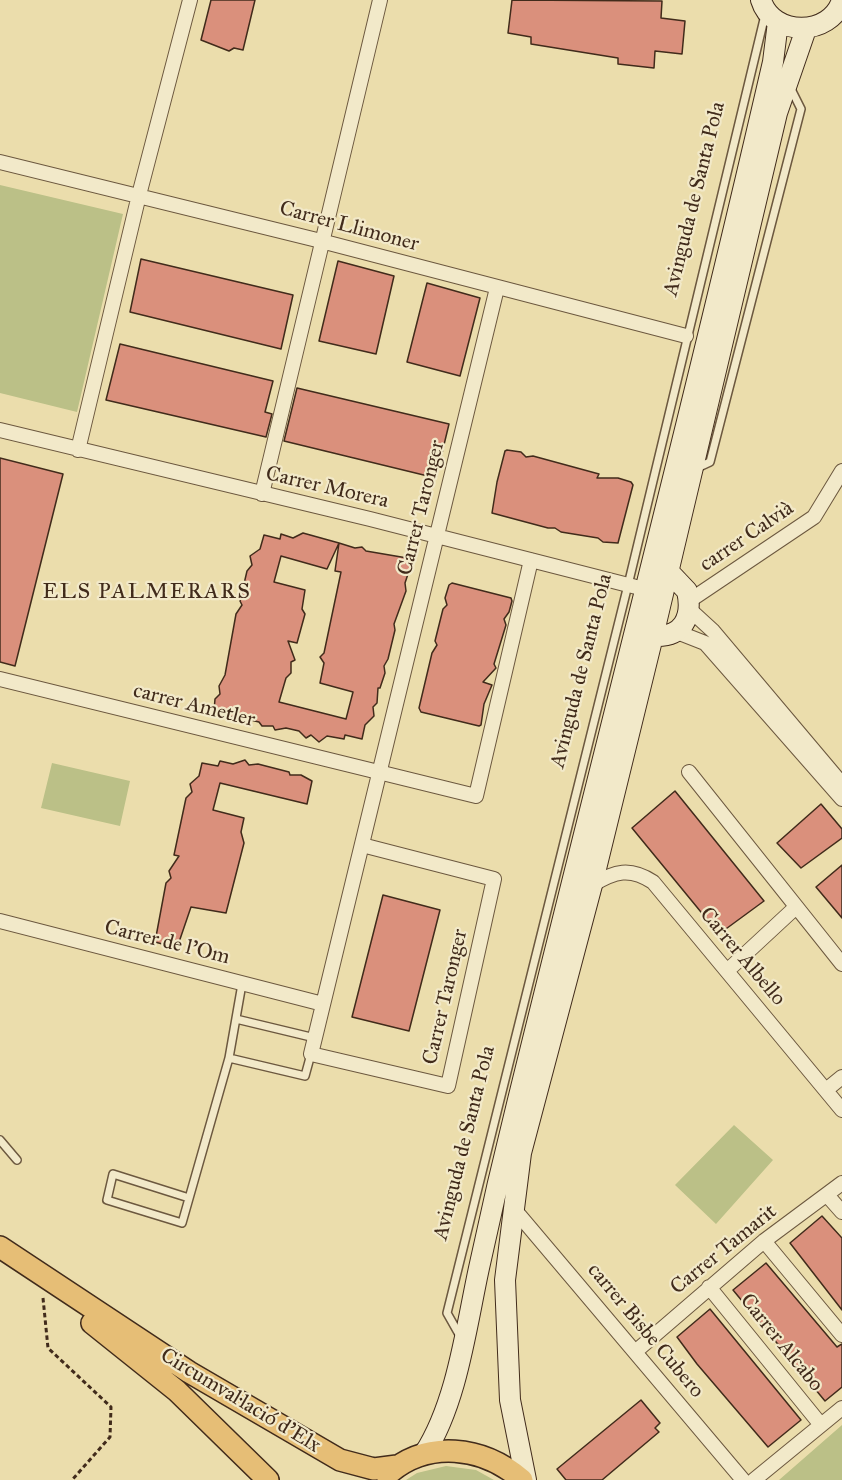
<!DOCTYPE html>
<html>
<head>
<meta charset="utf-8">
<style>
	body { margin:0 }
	canvas { display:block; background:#ebddac }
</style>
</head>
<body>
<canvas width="842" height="1480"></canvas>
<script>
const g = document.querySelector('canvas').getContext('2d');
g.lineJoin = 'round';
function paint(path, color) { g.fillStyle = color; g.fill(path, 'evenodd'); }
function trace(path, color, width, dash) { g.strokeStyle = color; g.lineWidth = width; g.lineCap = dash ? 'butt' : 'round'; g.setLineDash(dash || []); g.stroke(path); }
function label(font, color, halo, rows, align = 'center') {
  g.font = font + ' "IM FELL Great Primer",serif'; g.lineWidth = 4.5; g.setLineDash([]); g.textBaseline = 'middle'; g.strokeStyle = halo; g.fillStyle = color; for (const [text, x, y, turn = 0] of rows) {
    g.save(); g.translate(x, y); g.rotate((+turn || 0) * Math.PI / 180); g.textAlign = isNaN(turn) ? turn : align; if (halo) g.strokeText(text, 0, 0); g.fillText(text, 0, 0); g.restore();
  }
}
const green = new Path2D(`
	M 0,185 L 123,214 L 77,412 L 0,393 Z
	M 52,763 L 130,781 L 120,826 L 41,808 Z
	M 734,1125 L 773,1160 L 716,1224 L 675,1185 Z
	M 842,1425 L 842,1480 L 779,1480 Z
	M 446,1466 L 476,1470 L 494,1480 L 406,1480 L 417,1473 Z`);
const building = new Path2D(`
	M 211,0 L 255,0 L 243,50 L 234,48 L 229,51 L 201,40 Z
	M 512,0 L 662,1 L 661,18 L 685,21 L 682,54 L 655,51 L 654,68 L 618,64 L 618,58 L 531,44 L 531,37 L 508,33 Z
	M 141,259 L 293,295 L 281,349 L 130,312 Z
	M 338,261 L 394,276 L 376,354 L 319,341 Z
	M 427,283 L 480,298 L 460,376 L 407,362 Z
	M 120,344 L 273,381 L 265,412 L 272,414 L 266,437 L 106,400 Z
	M 297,388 L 449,424 L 436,478 L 284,441 Z
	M 507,450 L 521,452 L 526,457 L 533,456 L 599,474 L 597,478 L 618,478 L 631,482 L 633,485 L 618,543 L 603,542 L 598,538 L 561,532 L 555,528 L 548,528 L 492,513 L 497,482 L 505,451 Z
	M 0,458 L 63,474 L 15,666 L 0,662 Z
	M 303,533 L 339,543 L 327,569 L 281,556 L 274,582 L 305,590 L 302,609 L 305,614 L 297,643 L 288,641 L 295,660 L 291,662 L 291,673 L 286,678 L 279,702 L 346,719 L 353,692 L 320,683 L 324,663 L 320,657 L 324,653 L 341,572 L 335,571 L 339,543 L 355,548 L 362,547 L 366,551 L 413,559 L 405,583 L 406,591 L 394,624 L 395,630 L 388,659 L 384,666 L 385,673 L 380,688 L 378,688 L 377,703 L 373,707 L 374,716 L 365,725 L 362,739 L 345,735 L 344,739 L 327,736 L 319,742 L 311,735 L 306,738 L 299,731 L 286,728 L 275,730 L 273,726 L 262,726 L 259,722 L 238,717 L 238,719 L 214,711 L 215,699 L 220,694 L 219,686 L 225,675 L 236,614 L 242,605 L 240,601 L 247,571 L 252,565 L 250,556 L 260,549 L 264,535 L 280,539 L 281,534 L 293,538 Z
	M 452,583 L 511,598 L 512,601 L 509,612 L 504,619 L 506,625 L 494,664 L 496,668 L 483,682 L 492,685 L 484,704 L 481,725 L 479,726 L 421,712 L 419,708 L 432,653 L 437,645 L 435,641 L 443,609 L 447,605 L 445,598 L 449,585 Z
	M 245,760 L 249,765 L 258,764 L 289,772 L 290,775 L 301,775 L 312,781 L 307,804 L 220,783 L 213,810 L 244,818 L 241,832 L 244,843 L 226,913 L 191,907 L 177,948 L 155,942 L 166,883 L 171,878 L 169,871 L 179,856 L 174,855 L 186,798 L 192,792 L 190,784 L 199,776 L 202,763 L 218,766 L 220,761 L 233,764 Z
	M 675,791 L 764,901 L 719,934 L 632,828 Z
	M 821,804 L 842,829 L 842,838 L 801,868 L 777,843 Z
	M 842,865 L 842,918 L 816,887 Z
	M 383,895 L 440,910 L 409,1031 L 352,1017 Z
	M 822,1216 L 842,1238 L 842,1310 L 790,1243 Z
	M 766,1263 L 837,1347 L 842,1344 L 842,1387 L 825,1401 L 733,1290 Z
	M 710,1309 L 801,1420 L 768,1447 L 697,1364 L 677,1337 Z
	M 641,1400 L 660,1423 L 655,1428 L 659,1432 L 602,1480 L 566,1480 L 557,1469 Z`);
const path = new Path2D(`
	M 43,1298 L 48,1348 L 111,1407 L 110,1437 L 72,1480`);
const lane = new Path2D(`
	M 697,468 L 710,462 L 801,109 L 790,87
	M 236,1019 L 315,1038
	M 229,1058 L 242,984
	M 0,1140 L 17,1160
	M 189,1198 L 113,1174 L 107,1200 L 182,1223 L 229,1058 L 305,1076 L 311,1054
	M 460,1336 L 447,1313 L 628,585 L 765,15`);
const street = new Path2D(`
	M 0,162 L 321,241 L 686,336
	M 0,430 L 370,519 L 644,589
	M 78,450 L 139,195 L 190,0
	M 262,494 L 380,0
	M 689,601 L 814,517 L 842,471
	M 689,609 L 713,631 L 842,784
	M 677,632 L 705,643 L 842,799
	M 0,679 L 476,796 L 531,560
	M 689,772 L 842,964
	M 362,845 L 494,879 L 448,1086 L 311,1054 L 497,288
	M 592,885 C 615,871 630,867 653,882 L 842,1110
	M 0,921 L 323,1004
	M 727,971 L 796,907
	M 826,1090 L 842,1077
	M 827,1195 L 842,1212
	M 514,1209 L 743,1480
	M 764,1241 L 842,1335
	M 709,1287 L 821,1425
	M 635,1352 L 764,1241 L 842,1183
	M 754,1480 L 842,1408`);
const secondary = new Path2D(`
	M 761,0 C 772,37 831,37 842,0
	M 669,572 L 687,591 C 693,617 683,638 653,636 L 644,623 L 644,589 L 657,574 Z
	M 424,1454 C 457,1403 466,1328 479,1268 C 491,1212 504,1156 518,1100 C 603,754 693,409 773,62 L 778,22
	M 526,1480 L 510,1400 L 505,1280 L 521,1153 L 592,885 L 653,636 L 777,113 L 806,29`);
const primary = new Path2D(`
	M 0,1247 L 189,1372 L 340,1460 L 374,1469 L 397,1466
	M 92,1323 L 177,1391 L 268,1480
	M 387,1475 C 427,1439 483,1446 522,1480`);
const streetNames = [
	["Avinguda de Santa Pola",695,199,-76],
	["Carrer Llimoner",349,227,15],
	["Carrer Morera",327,488,13],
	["Carrer Taronger",422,508,-76],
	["carrer Calvià",747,537,-34],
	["Avinguda de Santa Pola",582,671,-76],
	["carrer Ametler",194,706,14],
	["Carrer de l'Om",167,943,14],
	["Carrer Albello",742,957,50],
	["Carrer Taronger",446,997,-77],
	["Avinguda de Santa Pola",465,1143,-76],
	["Carrer Tamarit",724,1250,-39],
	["carrer Bisbe Cubero",645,1331,50],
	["Carrer Alcabo",781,1343,51],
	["Circumval·lació d'Elx",240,1401,31]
];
const neighbourhoodNames = [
	["ELS PALMERARS",147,593]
];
paint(green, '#bbc087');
paint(building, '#da907c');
trace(building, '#412b1b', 1.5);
trace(lane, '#6c583f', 10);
trace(street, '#6c583f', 16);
trace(secondary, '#412b1b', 22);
trace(primary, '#412b1b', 24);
trace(path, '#412b1b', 3, [4.5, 3]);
trace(lane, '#f2e9c9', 7);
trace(street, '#f2e9c9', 14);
trace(secondary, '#f2e9c9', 20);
trace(primary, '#e6be76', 21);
label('21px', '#412b1b', '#f2e9c9', streetNames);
g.letterSpacing = '1.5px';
label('22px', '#412b1b', '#f2e9c9', neighbourhoodNames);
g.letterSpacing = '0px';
</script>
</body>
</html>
